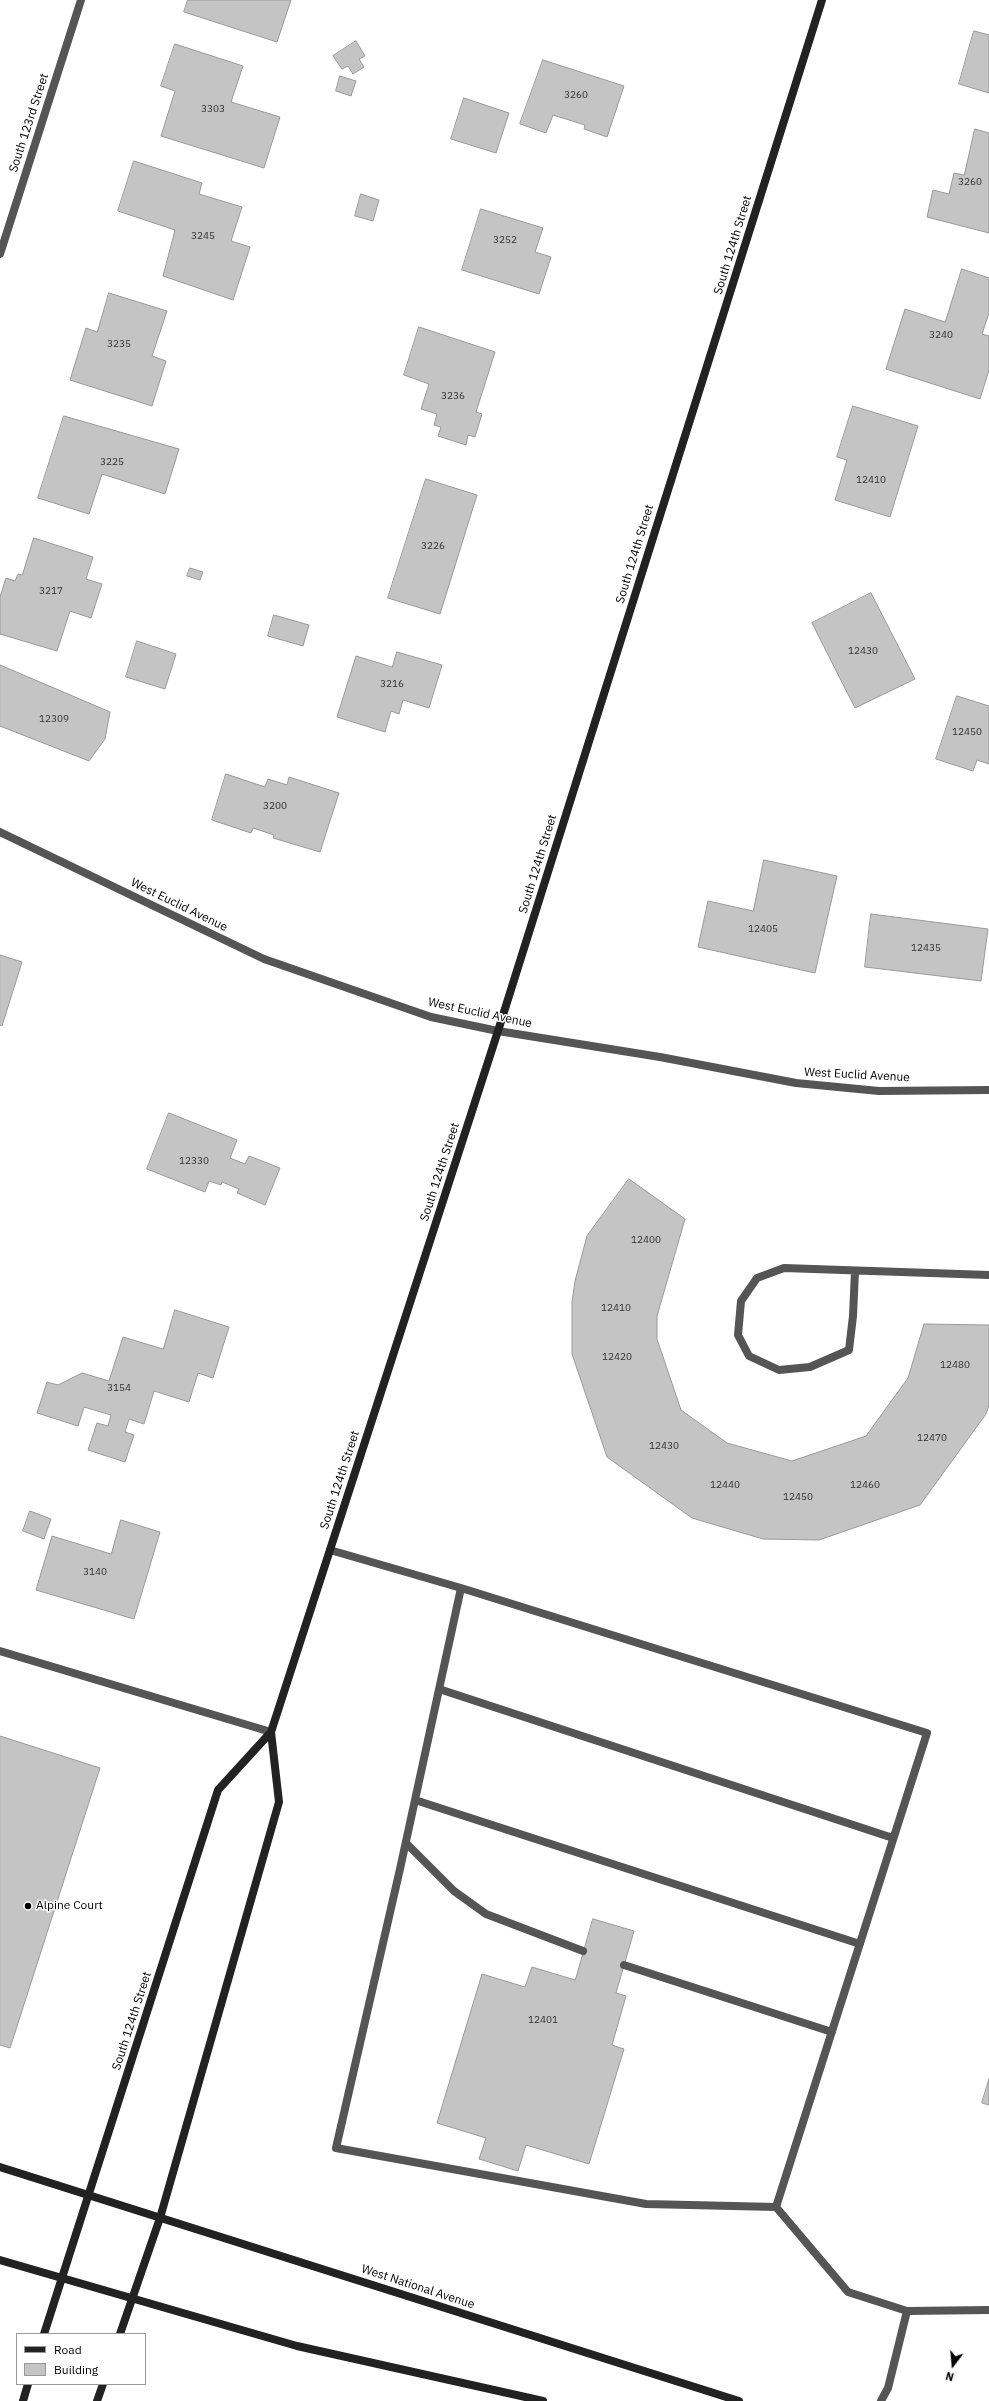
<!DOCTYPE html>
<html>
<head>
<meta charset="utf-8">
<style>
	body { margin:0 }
	#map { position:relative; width:989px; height:2401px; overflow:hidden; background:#fff; font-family:"IBM Plex Sans",sans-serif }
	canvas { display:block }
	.legend { position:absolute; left:16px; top:2333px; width:130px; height:52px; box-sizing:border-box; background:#fff; border:1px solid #999; margin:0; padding:5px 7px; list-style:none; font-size:12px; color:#000 }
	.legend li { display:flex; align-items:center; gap:8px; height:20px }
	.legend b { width:20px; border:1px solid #999 }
	.north { position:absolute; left:933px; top:2345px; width:40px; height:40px; -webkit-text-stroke:3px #fff; paint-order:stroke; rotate:196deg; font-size:11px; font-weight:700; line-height:16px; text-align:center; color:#000 }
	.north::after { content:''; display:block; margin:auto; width:14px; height:18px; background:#000; clip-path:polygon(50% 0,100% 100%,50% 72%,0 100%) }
</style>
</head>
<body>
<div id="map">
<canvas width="989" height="2401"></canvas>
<ul class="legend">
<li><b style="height:5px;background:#222"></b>Road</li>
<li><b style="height:11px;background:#c4c4c4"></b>Building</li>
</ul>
<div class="north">N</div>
</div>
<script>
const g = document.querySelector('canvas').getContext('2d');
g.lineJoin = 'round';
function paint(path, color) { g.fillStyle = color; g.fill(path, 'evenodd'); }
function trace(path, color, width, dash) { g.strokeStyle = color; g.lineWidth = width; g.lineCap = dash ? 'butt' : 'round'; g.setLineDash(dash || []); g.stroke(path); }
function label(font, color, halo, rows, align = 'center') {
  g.font = font + ' "IBM Plex Sans",sans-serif'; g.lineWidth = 3; g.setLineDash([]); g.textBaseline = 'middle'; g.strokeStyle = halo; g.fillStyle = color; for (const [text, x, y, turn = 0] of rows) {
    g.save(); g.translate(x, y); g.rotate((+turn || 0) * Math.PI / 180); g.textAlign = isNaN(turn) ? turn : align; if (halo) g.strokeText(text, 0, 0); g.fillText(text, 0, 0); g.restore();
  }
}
const building = new Path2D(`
	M 188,0 L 291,0 L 277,42 L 184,12 Z
	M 974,31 L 989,35 L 989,93 L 959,84 Z
	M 356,41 L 365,56 L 359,59 L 364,67 L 353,74 L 348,66 L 342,69 L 333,56 Z
	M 175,44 L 243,66 L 231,102 L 280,117 L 264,168 L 161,136 L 175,91 L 161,86 Z
	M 543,60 L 624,86 L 607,137 L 584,129 L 585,125 L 553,115 L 546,133 L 520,124 Z
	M 340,76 L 356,81 L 351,96 L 336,91 Z
	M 464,98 L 509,113 L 496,153 L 451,139 Z
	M 975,129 L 989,133 L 989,233 L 927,217 L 933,190 L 949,194 L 954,173 L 964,175 Z
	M 134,161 L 202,183 L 199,194 L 242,207 L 231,241 L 250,247 L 233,300 L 163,276 L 175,230 L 118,211 Z
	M 361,194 L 379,200 L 373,221 L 355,216 Z
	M 481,209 L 543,228 L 535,252 L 551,257 L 539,294 L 462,270 Z
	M 962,269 L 989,278 L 989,313 L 982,334 L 989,336 L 989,370 L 980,399 L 886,369 L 905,309 L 945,322 Z
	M 109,293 L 167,311 L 152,356 L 166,361 L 152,406 L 70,380 L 86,328 L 97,332 Z
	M 419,327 L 495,352 L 476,412 L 482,414 L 475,437 L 468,435 L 466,445 L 438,436 L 441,427 L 434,425 L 437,414 L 421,409 L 429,384 L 404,375 Z
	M 853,406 L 918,426 L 890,517 L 835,500 L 847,460 L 837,457 Z
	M 64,416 L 179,449 L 165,494 L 102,474 L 89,514 L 38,498 Z
	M 426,479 L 477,495 L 440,614 L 388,598 Z
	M 34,538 L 93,557 L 86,579 L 102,584 L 91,618 L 70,611 L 57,651 L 0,634 L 0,597 L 6,578 L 15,581 L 18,574 L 22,575 Z
	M 190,568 L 203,572 L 200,580 L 187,576 Z
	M 871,593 L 915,679 L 855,708 L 812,623 Z
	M 274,615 L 309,625 L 303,646 L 268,636 Z
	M 137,641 L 176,654 L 165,689 L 126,677 Z
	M 397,652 L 442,665 L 429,708 L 403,700 L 399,714 L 391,711 L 385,732 L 337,717 L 356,656 L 392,667 Z
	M 0,665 L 110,712 L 105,739 L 89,761 L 0,726 Z
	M 957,696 L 989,706 L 989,764 L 977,760 L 973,771 L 936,759 Z
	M 226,774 L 265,787 L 268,779 L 287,785 L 289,777 L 339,793 L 320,852 L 273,838 L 274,835 L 253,828 L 251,833 L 212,820 Z
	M 764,860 L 837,876 L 815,973 L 698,947 L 708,901 L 753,911 Z
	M 871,914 L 988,929 L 981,981 L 865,967 Z
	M 0,955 L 22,962 L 2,1026 L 0,1025 Z
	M 169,1113 L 237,1140 L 230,1158 L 245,1164 L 249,1156 L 280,1168 L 265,1205 L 237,1193 L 239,1189 L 222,1182 L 221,1185 L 209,1181 L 205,1192 L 147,1169 Z
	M 629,1179 L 685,1219 L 657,1316 L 657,1339 L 681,1410 L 727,1443 L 792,1461 L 866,1436 L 908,1378 L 924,1324 L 989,1325 L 989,1405 L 986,1414 L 920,1505 L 819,1540 L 763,1539 L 692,1518 L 607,1457 L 572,1354 L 572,1302 L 575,1281 L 587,1236 Z
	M 175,1310 L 229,1327 L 213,1378 L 198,1373 L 189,1402 L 154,1391 L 144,1424 L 129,1419 L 125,1432 L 134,1435 L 125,1462 L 88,1450 L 97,1423 L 108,1426 L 111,1415 L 84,1407 L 78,1426 L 37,1413 L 47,1382 L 58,1385 L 82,1373 L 109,1381 L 123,1337 L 163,1349 Z
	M 30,1511 L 51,1519 L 44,1539 L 23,1531 Z
	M 121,1520 L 160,1532 L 134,1619 L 36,1590 L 52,1536 L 111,1554 Z
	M 0,1736 L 100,1768 L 10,2048 L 0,2045 Z
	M 593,1919 L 634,1931 L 616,1993 L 626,1996 L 612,2045 L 624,2049 L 589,2164 L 526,2145 L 518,2171 L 479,2159 L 486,2138 L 437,2123 L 482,1974 L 525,1987 L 532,1967 L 575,1980 Z
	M 989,2079 L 989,2105 L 982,2103 Z`);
const lane = new Path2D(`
	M 855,1271 L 853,1316 L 849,1350 L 810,1367 L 779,1370 L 749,1356 L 738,1335 L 741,1301 L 757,1278 L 784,1268 L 989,1275
	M 330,1550 L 461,1588 L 400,1869 L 336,2148 L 646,2204 L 776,2207 L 848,2292 L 907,2311
	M 461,1588 L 927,1733 L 776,2207
	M 0,1651 L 271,1732
	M 439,1689 L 893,1838
	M 415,1800 L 860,1944
	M 406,1843 L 454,1891 L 486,1914 L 583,1951
	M 624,1965 L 832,2032
	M 881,2401 L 888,2388 L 907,2311 L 989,2310`);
const street = new Path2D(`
	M 0,254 L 81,0
	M 0,832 L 264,959 L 431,1017 L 498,1031 L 660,1057 L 796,1083 L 879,1091 L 989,1090`);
const secondary = new Path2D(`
	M 0,2167 L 739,2401
	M 0,2260 L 297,2346 L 543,2401
	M 44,2334 L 218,1790 L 271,1732
	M 120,2334 L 160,2218 L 279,1802 L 271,1732 L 498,1031 L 822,0
	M 23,2401 L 28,2384
	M 97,2401 L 103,2384`);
const markers = [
	[28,1906,4,"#000"]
];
const numberNames = [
	["3260",576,95],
	["3303",213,109],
	["3260",970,182],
	["3245",203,236],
	["3252",505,240],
	["3240",941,335],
	["3235",119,344],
	["3236",453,396],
	["3225",112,462],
	["12410",871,480],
	["3226",433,546],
	["3217",51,591],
	["12430",863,651],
	["3216",392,684],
	["12309",54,719],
	["12450",967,732],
	["3200",275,806],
	["12405",763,929],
	["12435",926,948],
	["12330",194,1161],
	["12400",646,1240],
	["12410",616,1308],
	["12420",617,1357],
	["12480",955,1365],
	["3154",119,1388],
	["12470",932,1438],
	["12430",664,1446],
	["12440",725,1485],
	["12460",865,1485],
	["12450",798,1497],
	["3140",95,1572],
	["12401",543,2020]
];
const streetNames = [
	["South 123rd Street",29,123,-72],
	["South 124th Street",733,245,-73],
	["South 124th Street",635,554,-73],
	["South 124th Street",538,864,-73],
	["West Euclid Avenue",179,905,26],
	["West Euclid Avenue",480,1013,12],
	["West Euclid Avenue",857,1075,3],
	["South 124th Street",440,1172,-72],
	["South 124th Street",340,1480,-72],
	["South 124th Street",132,2021,-72],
	["West National Avenue",418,2287,18]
];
const poiNames = [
	["Alpine Court",36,1906]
];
paint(building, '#c4c4c4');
trace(building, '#999', 1);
trace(lane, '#555', 8);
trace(street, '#555', 8);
trace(secondary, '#222', 8);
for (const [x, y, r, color] of markers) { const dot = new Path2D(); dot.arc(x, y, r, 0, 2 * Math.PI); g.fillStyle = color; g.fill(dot); trace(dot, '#fff', 1.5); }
label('10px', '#313131', null, numberNames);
label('12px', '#000', '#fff', streetNames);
label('12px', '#000', '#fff', poiNames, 'left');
</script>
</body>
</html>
